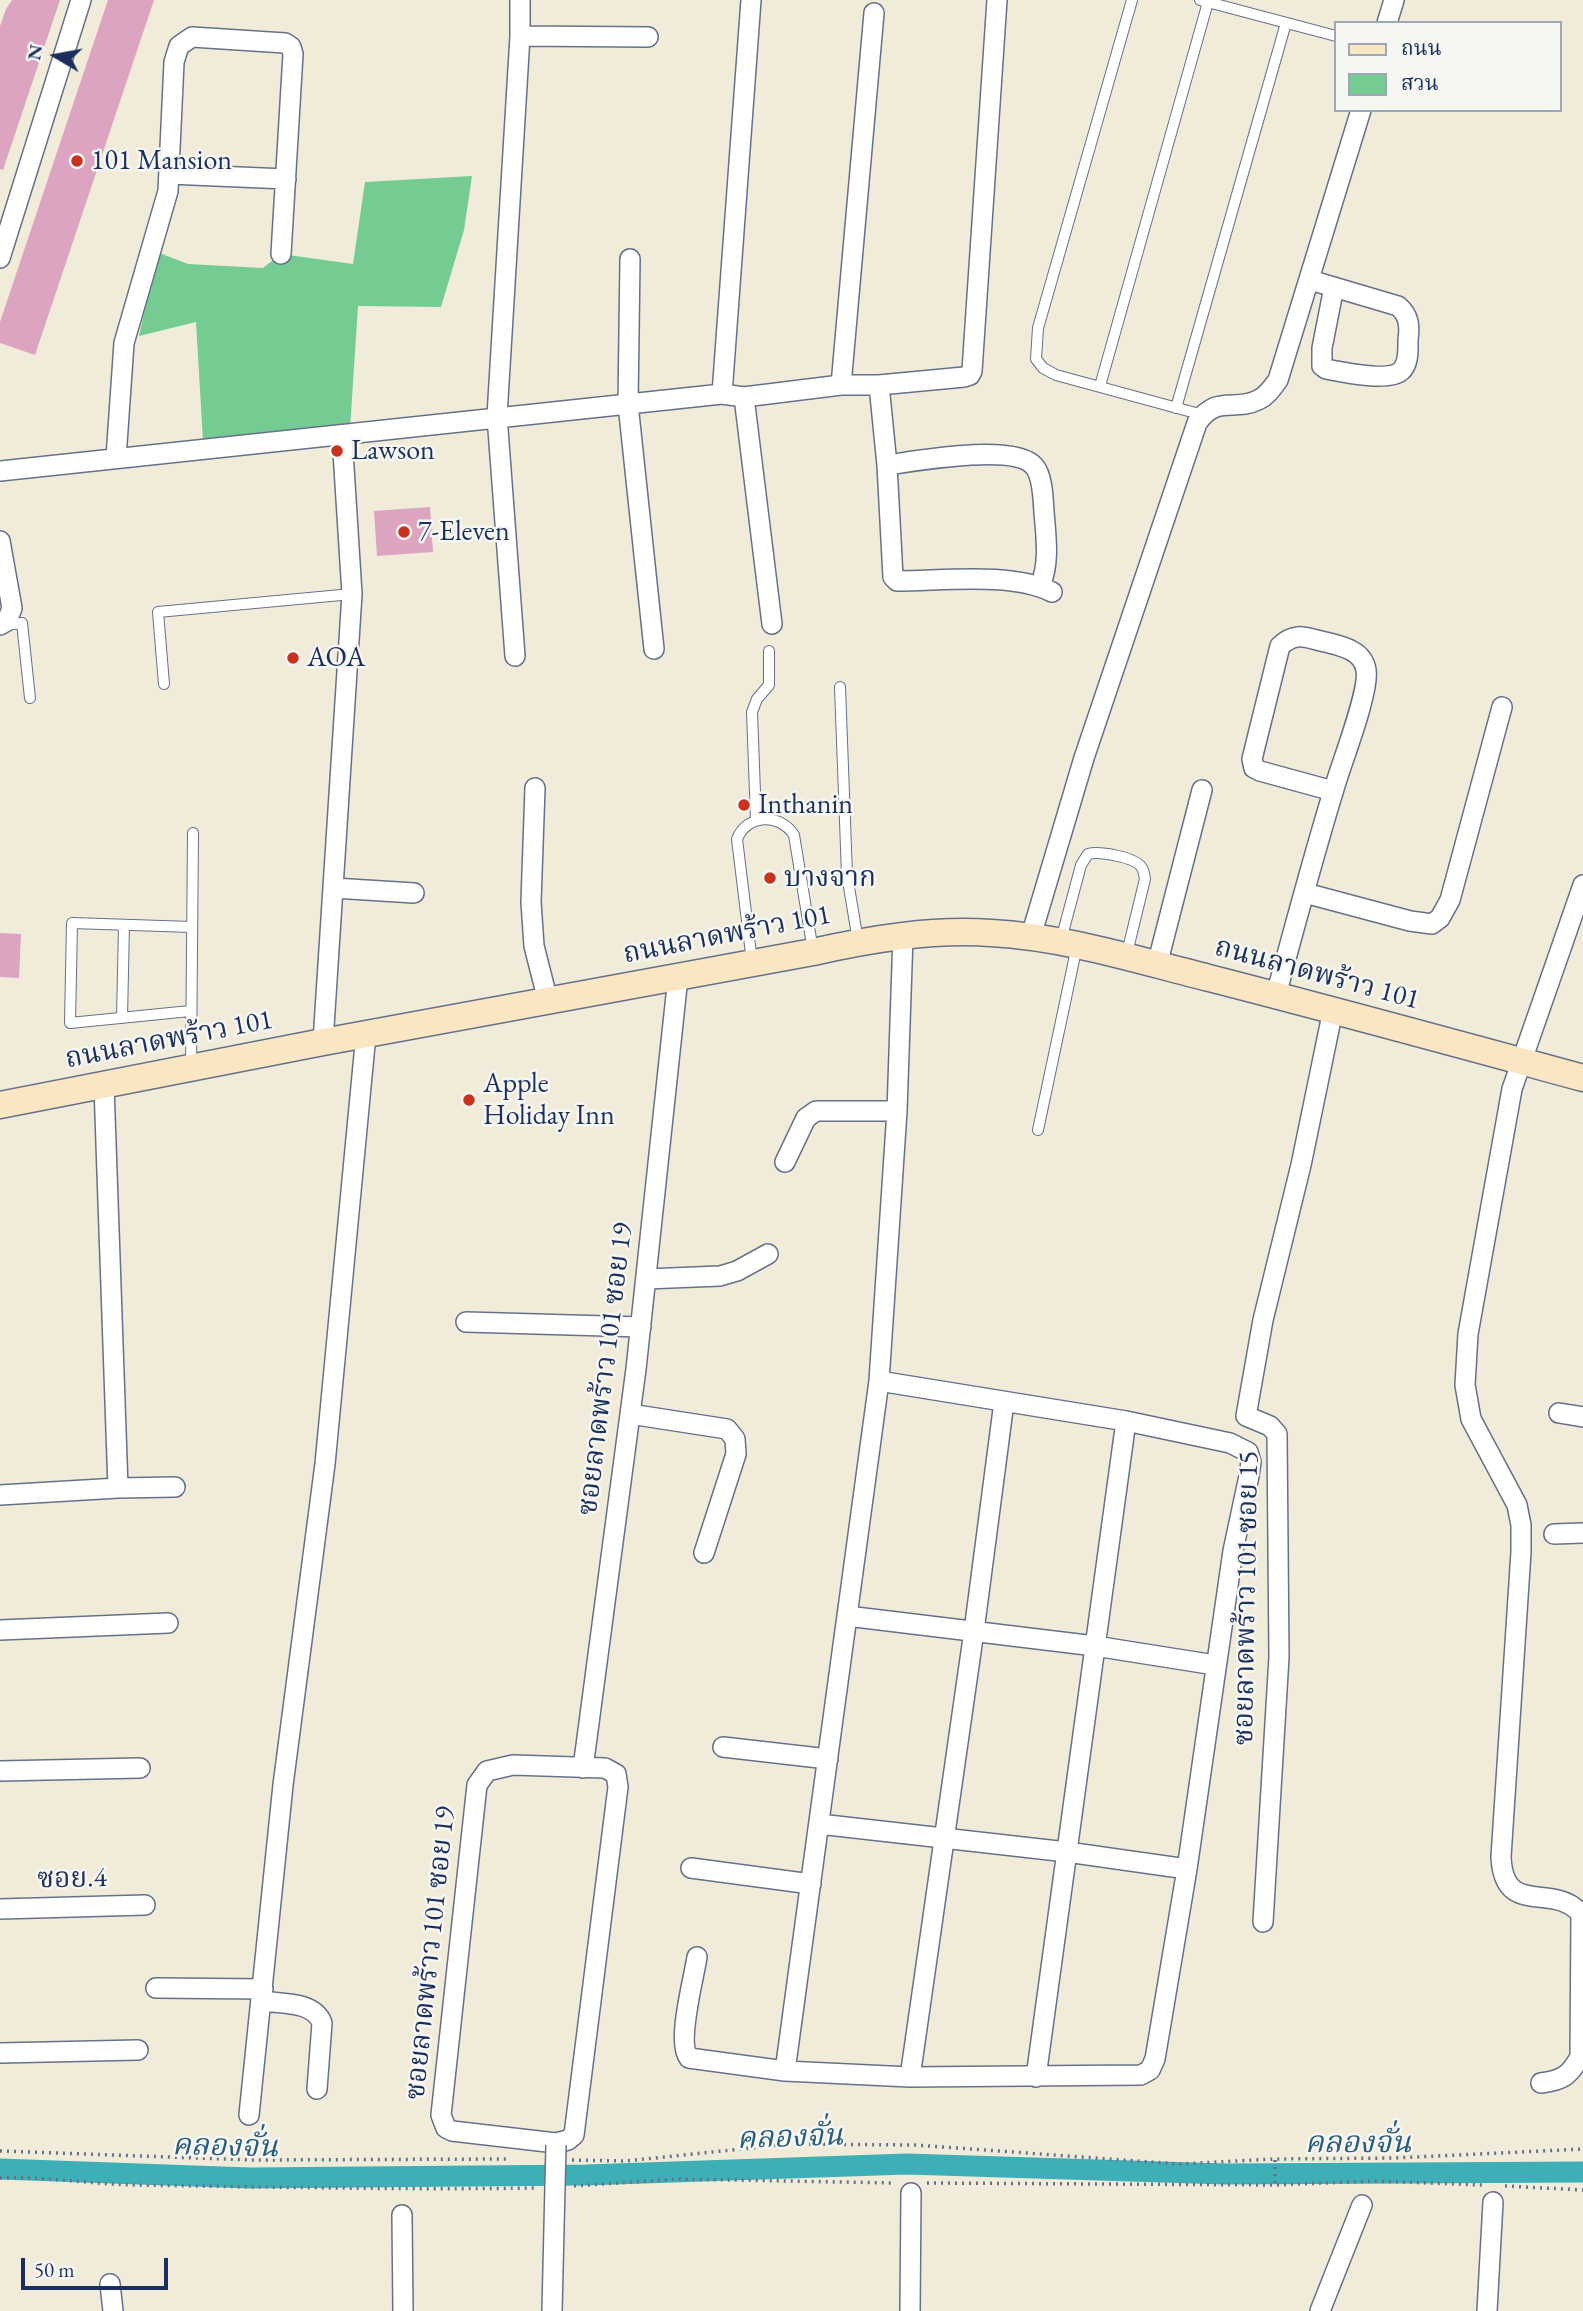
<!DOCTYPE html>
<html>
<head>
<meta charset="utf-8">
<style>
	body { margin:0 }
	#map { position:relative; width:1583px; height:2311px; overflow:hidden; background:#f1ecda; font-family:"EB Garamond","Noto Serif Thai",serif }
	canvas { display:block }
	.legend { position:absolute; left:1334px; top:21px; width:228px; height:91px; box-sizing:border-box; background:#f6f6f2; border:2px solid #9ea6b7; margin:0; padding:9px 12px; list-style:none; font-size:21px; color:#1b2f5e }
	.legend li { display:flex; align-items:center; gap:14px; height:35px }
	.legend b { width:35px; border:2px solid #9ea6b7 }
	.north { position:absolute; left:21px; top:21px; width:70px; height:70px; -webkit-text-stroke:5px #f6f6f2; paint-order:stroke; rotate:280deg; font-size:19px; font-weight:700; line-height:28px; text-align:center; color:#1b2f5e }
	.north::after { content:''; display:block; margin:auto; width:24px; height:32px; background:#1b2f5e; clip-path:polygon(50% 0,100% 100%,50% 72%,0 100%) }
	.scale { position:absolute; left:21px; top:2258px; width:147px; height:32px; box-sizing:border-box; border:4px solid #1b2f5e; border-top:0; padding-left:9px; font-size:21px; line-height:24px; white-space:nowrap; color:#1b2f5e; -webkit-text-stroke:5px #f6f6f2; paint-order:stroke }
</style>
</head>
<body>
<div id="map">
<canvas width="1583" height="2311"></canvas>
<ul class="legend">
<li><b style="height:9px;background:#fbe6c4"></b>ถนน</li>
<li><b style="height:19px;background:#75cc92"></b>สวน</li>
</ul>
<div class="north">N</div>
<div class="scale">50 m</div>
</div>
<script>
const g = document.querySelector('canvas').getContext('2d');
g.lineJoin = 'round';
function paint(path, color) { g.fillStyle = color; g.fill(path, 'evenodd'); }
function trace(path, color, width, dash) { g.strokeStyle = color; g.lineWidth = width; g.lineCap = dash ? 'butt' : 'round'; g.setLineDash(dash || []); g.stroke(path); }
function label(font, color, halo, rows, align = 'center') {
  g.font = font + ' "EB Garamond","Noto Serif Thai",serif'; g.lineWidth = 5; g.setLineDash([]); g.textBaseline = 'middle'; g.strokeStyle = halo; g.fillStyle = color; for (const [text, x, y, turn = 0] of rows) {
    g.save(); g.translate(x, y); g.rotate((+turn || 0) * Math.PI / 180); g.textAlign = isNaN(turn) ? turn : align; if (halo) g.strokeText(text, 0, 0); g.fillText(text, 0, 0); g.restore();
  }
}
const green = new Path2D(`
	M 472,176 L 464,230 L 441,307 L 358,306 L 350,429 L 203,441 L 196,322 L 139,336 L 157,252 L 188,264 L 263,268 L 281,254 L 353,264 L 365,182 Z`);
const canal = new Path2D(`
	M 0,2169 L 250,2178 L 586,2175 L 907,2164 L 1225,2174 L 1583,2172`);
const building = new Path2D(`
	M 12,0 L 60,0 L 3,170 L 0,169 L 0,26 L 6,9 Z
	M 108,0 L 154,0 L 35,355 L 0,343 L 0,322 Z
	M 430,507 L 433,552 L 377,556 L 374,511 Z
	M 0,933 L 21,934 L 19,978 L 0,977 Z`);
const path = new Path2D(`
	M 0,2151 L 251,2160 L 509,2159
	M 572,2160 L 626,2161 L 789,2144 L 915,2145 L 1179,2164 L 1275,2159 L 1394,2158 L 1583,2149
	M 1275,2160 L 1275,2185
	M 0,2178 C 45,2176 89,2184 133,2185 C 267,2187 401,2190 535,2188
	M 927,2183 L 1275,2185 L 1373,2181 L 1483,2185
	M 574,2186 L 677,2179 L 895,2183
	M 1505,2186 L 1583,2190`);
const lane = new Path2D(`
	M 1132,0 L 1038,328 L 1036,359 L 1043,368 L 1056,375 L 1203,415
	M 1200,0 L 1336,36
	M 1100,386 L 1208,2
	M 1176,408 L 1286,23
	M 3,625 L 22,623 L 30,698
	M 164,684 L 158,612 L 352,594
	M 840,687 L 847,875 L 858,941
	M 756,820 L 752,712 L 757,699 L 769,685 L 769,651
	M 1061,940 L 1081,865 L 1088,854 C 1099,851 1136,857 1142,868 C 1144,871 1144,875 1145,879 L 1126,957
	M 752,962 L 737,839 C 747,814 780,813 794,835 L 813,951
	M 190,1011 L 70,1023 L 72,923 L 192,927
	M 122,1018 L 124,925
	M 191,1067 L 193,833
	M 1038,1130 L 1077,946`);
const street = new Path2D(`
	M 1387,23 L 1394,0
	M 520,36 L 648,37
	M 169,174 L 286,179
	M 0,258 L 81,0
	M 630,259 L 628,404 L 654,649
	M 1310,280 L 1398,306 C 1409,315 1410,326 1408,340 C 1408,350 1409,364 1401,371 C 1389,382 1342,372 1326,369 L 1322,366 L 1322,348 L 1334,287
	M 841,385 L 874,13
	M 879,385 L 887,465 L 893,577 L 897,581 C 943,581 1011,572 1052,592
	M 722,394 L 751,0
	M 744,397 L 772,624
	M 116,458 L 124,343 L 168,191 L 174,62 L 179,46 L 192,37 L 285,43 L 291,47 L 293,54 L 281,254
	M 887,465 C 916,461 1014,443 1034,466 C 1043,476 1043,499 1044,512 C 1046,537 1050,563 1040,586
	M 0,471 L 722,394 L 744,397 L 841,385 L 879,385 L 964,377 L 970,375 L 972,371 L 997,0
	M 0,541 L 12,608 L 7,621 L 0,625
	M 515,656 L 497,416 L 520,36 L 520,0
	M 535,788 L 531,902 L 534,946 L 548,1001
	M 334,888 L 414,893
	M 1305,893 L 1410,921 L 1432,924 L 1440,918 L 1450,900 L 1502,707
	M 1031,936 L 1084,758 L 1197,423 C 1217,394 1234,412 1258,400 C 1267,396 1272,388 1278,380 L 1361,110
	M 1157,965 L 1202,790
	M 1276,995 C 1295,926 1313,857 1334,789 C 1341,764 1370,691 1366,670 C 1363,650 1341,646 1325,642 C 1306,638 1296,631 1280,646 L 1252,759 L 1254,768 L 1260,771 L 1333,791
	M 323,1042 L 352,594 L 342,436
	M 785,1162 L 806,1118 L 816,1111 L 897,1111
	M 646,1279 L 720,1276 L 737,1271 L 768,1254
	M 466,1322 L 641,1327
	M 1559,1413 L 1583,1417
	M 630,1414 L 727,1429 L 735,1439 L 736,1454 L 704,1553
	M 118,1488 L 175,1487
	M 0,1495 L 118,1488 L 104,1086
	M 1554,1534 L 1583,1533
	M 847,1616 L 1095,1646 L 1215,1665
	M 0,1630 L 168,1623
	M 723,1747 L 828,1759
	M 513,1765 L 605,1768 L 616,1774 L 618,1787 L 574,2135 L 568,2140 L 556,2143 L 452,2131 L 446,2128 L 441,2115 L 477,1785 L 487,1771 Z
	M 583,1768 L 636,1369 L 678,977
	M 0,1771 L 140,1768
	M 819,1824 L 1067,1852 L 1187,1869
	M 691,1868 L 811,1884
	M 0,1909 L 145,1905
	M 1263,1922 L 1279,1657 L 1277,1434 L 1270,1426 L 1246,1416 L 1263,1320 L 1301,1165 L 1333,1010
	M 697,1957 C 694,1978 676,2043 689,2058 L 785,2071 L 910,2077 L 1141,2075 L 1150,2070 L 1155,2059 L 1187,1869 L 1233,1551 L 1249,1476 L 1251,1462 L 1248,1452 L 1230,1443 L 1126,1421 L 879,1381
	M 156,1988 L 263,1989
	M 262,2001 C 282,2004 314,2001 322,2023 L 317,2089
	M 0,2053 L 138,2050
	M 785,2071 L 879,1381 L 897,1111 L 903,936
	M 910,2077 L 974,1631 L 1004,1402
	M 1036,2077 L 1126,1421
	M 1541,2083 C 1563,2080 1569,2076 1580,2057 L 1581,1914 C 1554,1881 1504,1919 1501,1857 L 1521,1552 L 1521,1525 L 1517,1505 L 1471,1419 L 1465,1385 L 1468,1334 L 1512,1089 L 1583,885
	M 249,2115 L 283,1785 L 325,1464 L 366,1034
	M 402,2215 L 403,2311
	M 110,2284 L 113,2311
	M 552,2311 L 555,2186
	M 910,2311 L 911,2193
	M 1320,2311 L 1362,2205
	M 1487,2311 L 1493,2202`);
const secondary = new Path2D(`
	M 0,1105 L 323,1042 L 813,952 C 871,939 931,929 991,933 C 1066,937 1137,960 1209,978 C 1334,1010 1458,1044 1583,1078`);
const streetBridge = new Path2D(`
	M 555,2186 L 556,2145`);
const markers = [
	[77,161,7,"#c8321e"],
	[337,451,7,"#c8321e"],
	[404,532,7,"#c8321e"],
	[293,658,7,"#c8321e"],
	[744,805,7,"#c8321e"],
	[770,878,7,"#c8321e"],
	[469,1100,7,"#c8321e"]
];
const poiNames = [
	["101 Mansion",91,161],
	["Lawson",351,451],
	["7-Eleven",418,532],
	["AOA",307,658],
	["Inthanin",758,805],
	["บางจาก",784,878],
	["Apple",483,1084],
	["Holiday Inn",483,1116]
];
const streetNames = [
	["ถนนลาดพร้าว 101",727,935,-11],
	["ถนนลาดพร้าว 101",1317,974,15],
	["ถนนลาดพร้าว 101",169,1040,-11],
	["ซอยลาดพร้าว 101 ซอย 19",606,1369,-83],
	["ซอยลาดพร้าว 101 ซอย 15",1247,1598,-89],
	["ซอย.4",72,1879,-1],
	["ซอยลาดพร้าว 101 ซอย 19",431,1953,-84]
];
const waterNames = [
	["คลองจั่น",790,2138,-2],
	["คลองจั่น",1358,2144],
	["คลองจั่น",225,2147,1]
];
paint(green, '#75cc92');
trace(canal, '#3eafb6', 21);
paint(building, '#dca4c0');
trace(lane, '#667189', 12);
trace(street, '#667189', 22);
trace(secondary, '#667189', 29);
trace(path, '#667189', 3.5, [2, 5]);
trace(lane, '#fff', 10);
trace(street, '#fff', 19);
trace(secondary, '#fbe6c4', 26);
trace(streetBridge, '#667189', 22, []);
trace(streetBridge, '#fff', 19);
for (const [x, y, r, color] of markers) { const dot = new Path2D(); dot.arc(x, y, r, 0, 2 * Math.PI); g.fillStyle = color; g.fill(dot); trace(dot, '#f6f6f2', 2.5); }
label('28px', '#1b2f5e', '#f6f6f2', poiNames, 'left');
label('28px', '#1b2f5e', '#f6f6f2', streetNames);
label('italic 30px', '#275c7d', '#f6f6f2', waterNames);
</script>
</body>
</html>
